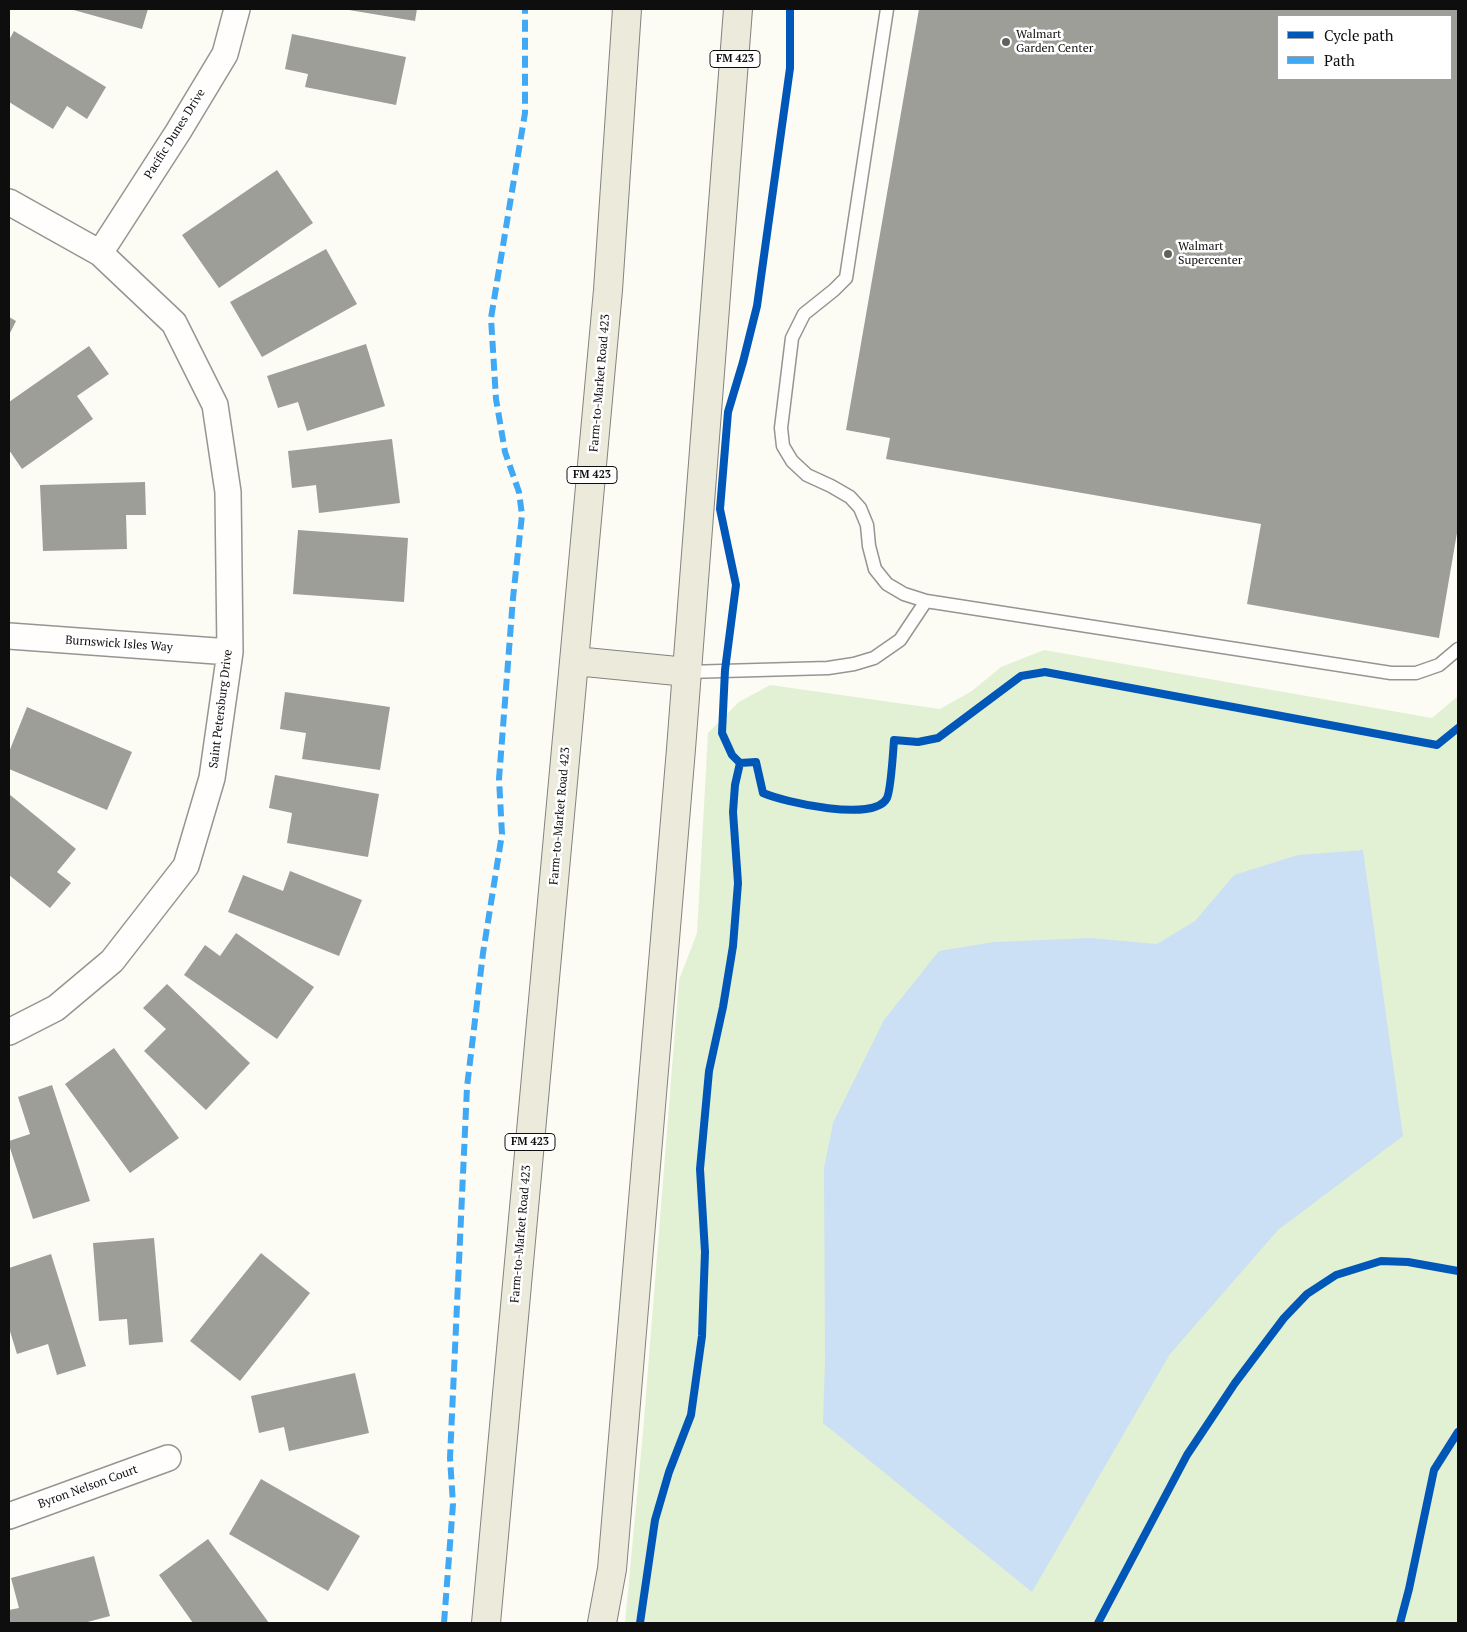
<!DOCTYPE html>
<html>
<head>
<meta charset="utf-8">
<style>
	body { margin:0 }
	#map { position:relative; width:1467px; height:1632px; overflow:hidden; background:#fcfbf4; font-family:"PT Serif",serif }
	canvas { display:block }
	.frame { position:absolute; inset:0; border:10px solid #0e0e0e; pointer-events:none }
	.legend { position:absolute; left:1277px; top:15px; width:175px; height:65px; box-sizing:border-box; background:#fff; border:1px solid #9f9f9f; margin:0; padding:6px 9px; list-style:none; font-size:15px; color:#0e0e0e }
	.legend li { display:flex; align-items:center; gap:10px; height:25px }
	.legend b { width:25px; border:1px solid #9f9f9f }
</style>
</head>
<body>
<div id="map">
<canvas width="1467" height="1632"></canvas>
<div class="frame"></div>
<ul class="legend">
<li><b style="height:6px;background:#0057b8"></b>Cycle path</li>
<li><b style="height:6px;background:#3fa9f5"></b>Path</li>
</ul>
</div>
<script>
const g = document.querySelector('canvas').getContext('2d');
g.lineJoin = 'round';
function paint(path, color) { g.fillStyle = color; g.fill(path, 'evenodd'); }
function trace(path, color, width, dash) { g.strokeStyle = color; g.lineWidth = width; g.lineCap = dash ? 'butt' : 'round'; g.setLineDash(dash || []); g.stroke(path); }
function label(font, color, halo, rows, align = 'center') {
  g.font = font + ' "PT Serif",serif'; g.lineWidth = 5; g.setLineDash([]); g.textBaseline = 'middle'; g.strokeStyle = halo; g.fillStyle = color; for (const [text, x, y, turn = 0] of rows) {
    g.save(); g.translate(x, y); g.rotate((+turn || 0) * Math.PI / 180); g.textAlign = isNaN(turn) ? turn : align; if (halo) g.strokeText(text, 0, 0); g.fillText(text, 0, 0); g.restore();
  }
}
const green = new Path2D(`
	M 1044,650 L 1432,718 L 1458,696 L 1458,1623 L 625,1623 L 643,1432 L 679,980 L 697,933 L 708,733 L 739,702 L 770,685 L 940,709 L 972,691 L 1001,667 Z`);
const water = new Path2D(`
	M 1363,850 L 1403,1136 L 1278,1230 L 1170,1354 L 1032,1592 L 823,1423 L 825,1360 L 824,1168 L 833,1123 L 884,1020 L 939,951 L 994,942 L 1090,938 L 1157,944 L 1195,921 L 1234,875 L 1298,855 Z`);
const building = new Path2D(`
	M 70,9 L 148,9 L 142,29 Z
	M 343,9 L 417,9 L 415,21 Z
	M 919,9 L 1458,9 L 1458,527 L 1439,638 L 1247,604 L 1261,524 L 886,459 L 890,438 L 846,430 ZM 1278,16 L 1451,16 L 1451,79 L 1278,79 Z
	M 14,31 L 106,87 L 87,119 L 67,106 L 53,129 L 9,102 L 9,40 Z
	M 292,34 L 406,57 L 396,105 L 305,87 L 308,74 L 285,69 Z
	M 277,170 L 313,223 L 219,288 L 182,235 Z
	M 326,249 L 357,304 L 262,357 L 230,302 Z
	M 9,317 L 16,321 L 9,335 Z
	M 366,344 L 385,406 L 307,431 L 298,402 L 278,408 L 267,376 Z
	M 89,346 L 109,374 L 77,396 L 93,419 L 22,469 L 9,450 L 9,402 Z
	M 392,439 L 400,503 L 319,513 L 316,485 L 292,488 L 288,451 Z
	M 145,482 L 146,515 L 126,515 L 127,549 L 43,551 L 40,485 Z
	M 298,530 L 408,538 L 404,602 L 293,594 Z
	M 285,692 L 390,707 L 380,770 L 302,759 L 306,733 L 280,729 Z
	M 27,707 L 132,752 L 107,810 L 9,769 L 9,752 Z
	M 275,775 L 379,794 L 368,857 L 287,843 L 292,813 L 269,808 Z
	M 9,794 L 76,849 L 57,872 L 71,883 L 50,908 L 9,875 Z
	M 290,871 L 362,900 L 339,956 L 228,912 L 243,875 L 283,891 Z
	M 236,933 L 314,987 L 277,1039 L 184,975 L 205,945 L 220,956 Z
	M 167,984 L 250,1063 L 206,1110 L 144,1051 L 166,1029 L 143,1008 Z
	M 114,1048 L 179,1138 L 130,1173 L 65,1084 Z
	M 52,1085 L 90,1201 L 33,1219 L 9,1145 L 9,1141 L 30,1134 L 18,1097 Z
	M 154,1238 L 163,1342 L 129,1345 L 127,1319 L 99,1321 L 93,1243 Z
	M 261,1253 L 310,1293 L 240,1381 L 190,1341 Z
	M 51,1254 L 86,1366 L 57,1375 L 48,1344 L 17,1354 L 9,1328 L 9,1268 Z
	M 355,1373 L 369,1433 L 289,1451 L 284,1427 L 259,1433 L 251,1396 Z
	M 261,1479 L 360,1536 L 328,1591 L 229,1534 Z
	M 208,1539 L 269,1623 L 193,1623 L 159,1575 Z
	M 94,1556 L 110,1616 L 84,1623 L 9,1623 L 9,1610 L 19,1608 L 11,1578 Z`);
const lane = new Path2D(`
	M 887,9 L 846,278 L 834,290 L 804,314 L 792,338 L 781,428 L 783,446 L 792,461 L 807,475 L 831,486 L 850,497 L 860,508 L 867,525 L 869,546 L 875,569 L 887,584 L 904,594 L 926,601 L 1391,673 L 1416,673 L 1439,665 L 1458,649
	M 687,672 L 828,668 L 854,664 L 874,658 L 900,640 L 926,601`);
const street = new Path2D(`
	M 9,202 L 100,253 L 174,323 L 215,405 L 228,492 L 230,652 L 212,778 L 186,866 L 112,961 L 56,1008 L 9,1032
	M 100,253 L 178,132 L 225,54 L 237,9
	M 9,636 L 230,652
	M 9,1516 L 168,1458`);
const primary = new Path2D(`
	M 575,661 L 687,672
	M 486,1623 L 608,290 L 627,9
	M 602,1623 L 612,1569 L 681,749 L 738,9`);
const quiet = new Path2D(`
	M 444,1623 L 453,1504 L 450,1458 L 467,1087 L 483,953 L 502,834 L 499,779 L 513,598 L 522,515 L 519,492 L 505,452 L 496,399 L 491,318 L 525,113 L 525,9`);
const cycleway = new Path2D(`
	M 740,763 L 756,762 L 763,793 C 784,802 875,823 887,798 C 891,789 893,753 894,740 L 918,742 L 938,738 L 1021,676 L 1045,672 L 1437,745 L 1458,728
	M 640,1623 L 655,1520 L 669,1472 L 691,1415 L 702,1336 L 705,1252 L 700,1169 L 709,1071 L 723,1007 L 733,946 L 738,883 L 733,812 L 735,785 L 740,763 L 732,755 L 722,733 L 725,670 L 736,585 L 720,509 L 728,412 L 743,362 L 757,306 L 790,68 L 790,9
	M 1098,1623 L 1187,1455 L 1235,1383 L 1284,1318 L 1307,1294 L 1336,1275 L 1381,1261 L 1408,1262 L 1458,1271
	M 1400,1623 L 1409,1589 L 1434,1470 L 1458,1432`);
const markers = [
	[1006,42,5,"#61615e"],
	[1168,254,5,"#61615e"]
];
const shields = [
	[735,59,50],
	[592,475,50],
	[530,1142,50]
];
const shieldNames = [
	["FM 423",735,59],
	["FM 423",592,475],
	["FM 423",530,1142]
];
const poiNames = [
	["Walmart",1016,35],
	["Garden Center",1016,49],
	["Walmart",1178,247],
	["Supercenter",1178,261]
];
const streetNames = [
	["Pacific Dunes Drive",175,134,-58],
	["Farm-to-Market Road 423",600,383,-85],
	["Burnswick Isles Way",119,644,4],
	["Saint Petersburg Drive",221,709,-83],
	["Farm-to-Market Road 423",560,816,-85],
	["Farm-to-Market Road 423",521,1234,-85],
	["Byron Nelson Court",88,1487,-20]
];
paint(green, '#e2f1d4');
paint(water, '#cbe0f4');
paint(building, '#9e9e99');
trace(lane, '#959592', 15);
trace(street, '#959592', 28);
trace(primary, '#82827f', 30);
trace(lane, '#fffefd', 12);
trace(street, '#fffefd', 25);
trace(primary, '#eceada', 28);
trace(quiet, '#3fa9f5', 6, [12, 6]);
trace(cycleway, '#0057b8', 8);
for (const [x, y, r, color] of markers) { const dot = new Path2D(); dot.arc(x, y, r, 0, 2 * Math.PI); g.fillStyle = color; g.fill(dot); trace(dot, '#fff', 2); }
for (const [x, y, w] of shields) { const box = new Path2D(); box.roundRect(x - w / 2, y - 8.5, w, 17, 4); g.fillStyle = '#fff'; g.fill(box); trace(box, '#0e0e0e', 1); }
label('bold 11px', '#0e0e0e', null, shieldNames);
label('12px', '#0e0e0e', '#fff', poiNames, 'left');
label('12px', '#0e0e0e', '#fff', streetNames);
</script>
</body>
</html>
